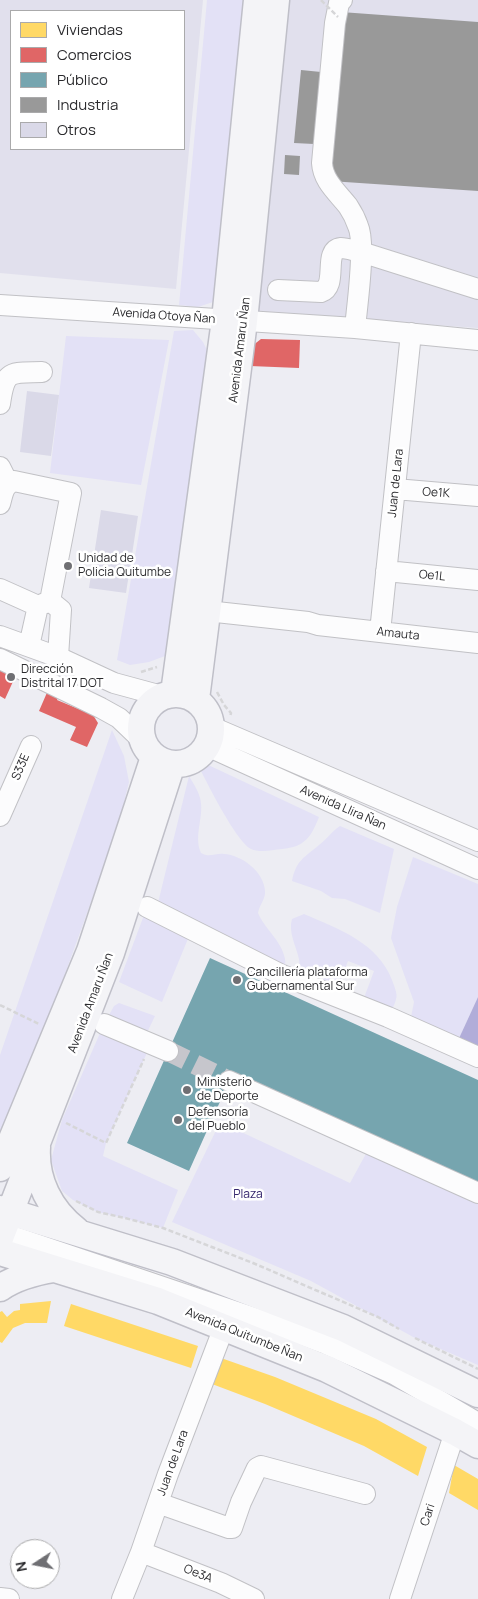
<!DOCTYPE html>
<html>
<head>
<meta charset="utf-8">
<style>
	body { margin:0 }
	#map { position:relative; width:478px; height:1599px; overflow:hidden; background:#ededf3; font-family:Manrope,sans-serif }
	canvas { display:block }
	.legend { position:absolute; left:10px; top:10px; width:175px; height:140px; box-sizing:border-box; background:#fff; border:1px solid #aaaaab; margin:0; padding:6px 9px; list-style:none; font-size:15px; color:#2b2b2e }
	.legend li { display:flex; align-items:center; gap:10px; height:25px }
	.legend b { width:25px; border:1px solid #aaaaab }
	.north { position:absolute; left:10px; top:1539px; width:50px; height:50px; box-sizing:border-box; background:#fff; border:1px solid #aaaaab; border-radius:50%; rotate:259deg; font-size:14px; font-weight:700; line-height:20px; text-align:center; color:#2b2b2e }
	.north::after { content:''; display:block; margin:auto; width:18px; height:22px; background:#6f6f73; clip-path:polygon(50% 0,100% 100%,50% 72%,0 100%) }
</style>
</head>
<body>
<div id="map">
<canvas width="478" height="1599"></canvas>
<ul class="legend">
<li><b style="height:14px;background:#ffd966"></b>Viviendas</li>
<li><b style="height:14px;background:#e06666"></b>Comercios</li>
<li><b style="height:14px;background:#76a5af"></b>Público</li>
<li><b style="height:14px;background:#999"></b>Industria</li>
<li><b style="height:14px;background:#dad9e8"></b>Otros</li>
</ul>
<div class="north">N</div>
</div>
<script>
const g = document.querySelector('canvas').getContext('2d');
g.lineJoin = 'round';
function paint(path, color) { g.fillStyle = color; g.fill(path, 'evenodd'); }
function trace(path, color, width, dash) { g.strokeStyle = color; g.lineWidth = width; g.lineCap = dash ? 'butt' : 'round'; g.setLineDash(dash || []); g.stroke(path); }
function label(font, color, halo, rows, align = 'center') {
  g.font = font + ' Manrope,sans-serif'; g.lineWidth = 5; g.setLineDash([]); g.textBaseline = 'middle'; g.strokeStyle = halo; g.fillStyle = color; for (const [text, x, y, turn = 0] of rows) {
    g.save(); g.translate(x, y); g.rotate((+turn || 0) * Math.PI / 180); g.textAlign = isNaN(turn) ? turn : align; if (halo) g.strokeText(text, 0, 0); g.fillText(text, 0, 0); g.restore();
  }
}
const built = new Path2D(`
	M 0,0 L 203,0 L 176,289 L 0,273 ZM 11,11 L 184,11 L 184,149 L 11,149 Z
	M 278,0 L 478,0 L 478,328 L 254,312 Z`);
const green = new Path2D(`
	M 207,0 L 248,0 L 219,300 L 198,307 L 179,305 Z
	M 193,330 L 203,342 L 208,352 L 169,649 L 165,656 L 149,662 L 130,665 L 117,660 L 174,331 Z
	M 66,336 L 169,340 L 141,485 L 50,473 Z
	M 112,730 L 124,756 L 129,782 L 118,827 L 64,977 L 0,1134 L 0,1055 Z
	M 204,763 L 319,817 C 311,837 305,847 282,849 C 272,850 260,853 251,849 C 236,841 207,783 198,765 Z
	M 189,776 C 193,783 198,790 200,798 C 205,816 193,835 201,853 C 209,858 215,853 224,854 C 241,855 264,871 265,891 C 266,898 259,906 258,913 C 264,928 282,941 285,959 C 286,964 284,970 282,975 L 192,929 L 162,1002 L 119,982 L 147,907 L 156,911 Z
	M 340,826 L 394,849 L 380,913 L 345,899 L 332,898 L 321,891 L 292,881 C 296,860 305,857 319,845 C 327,839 332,831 340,826 Z
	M 413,857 L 478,884 L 478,997 L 455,1047 L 409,1027 L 414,1002 L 391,938 L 397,907 Z
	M 304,914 C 339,929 378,943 392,980 C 394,986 398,994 396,999 C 395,1005 390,1012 388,1017 L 361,1006 L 374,971 L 348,961 L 335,996 L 299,975 C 299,970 300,964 299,959 C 296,946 288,932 292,919 Z
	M 119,1003 L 155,1016 L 143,1041 L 151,1044 L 106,1143 L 103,1156 L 178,1190 L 163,1228 L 125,1218 L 98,1212 L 73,1200 L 62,1191 L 51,1160 L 62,1120 L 104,1024 L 114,1006 Z
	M 220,1122 L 350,1183 L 368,1150 L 478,1197 L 478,1365 L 415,1338 L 311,1281 L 172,1222 Z`);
const water = new Path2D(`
	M 478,997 L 478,1057 L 455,1047 Z`);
const homes = new Path2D(`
	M 51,1301 L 47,1323 L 25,1323 L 13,1328 L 2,1343 L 0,1342 L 0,1312 L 2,1311 L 7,1317 L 14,1311 L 20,1310 L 20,1304 Z
	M 71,1304 L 198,1346 L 191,1368 L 64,1326 Z
	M 221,1358 L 275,1377 L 376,1419 L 427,1447 L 418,1476 L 364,1446 L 265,1404 L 212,1384 Z
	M 454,1465 L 478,1479 L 478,1510 L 449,1493 Z`);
const shops = new Path2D(`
	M 261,339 L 300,340 L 299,368 L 250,366 L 252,346 Z
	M 0,667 L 16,675 L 5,699 L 0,696 Z
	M 49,688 L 60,693 L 57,700 L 93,715 L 98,723 L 87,747 L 70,740 L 76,727 L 39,711 Z`);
const public = new Path2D(`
	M 210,958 L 478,1080 L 478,1190 L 231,1077 L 189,1171 L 127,1143 Z`);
const industry = new Path2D(`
	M 341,12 L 478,22 L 478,191 L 330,181 Z
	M 301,70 L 321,72 L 314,144 L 294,143 Z
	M 285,155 L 300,156 L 299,175 L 284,174 Z`);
const building = new Path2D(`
	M 27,391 L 59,395 L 51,456 L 20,452 Z
	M 101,510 L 138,516 L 126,593 L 89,588 Z`);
const minorTunnel = new Path2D(`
	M 168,1051 L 229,1081`);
const path = new Path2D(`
	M 141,672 L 157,667
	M 217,692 L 224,705 L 231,713 L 230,717
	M 0,1005 L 39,1024
	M 66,1123 L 106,1143 L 144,1059
	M 76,1201 L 98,1212 L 125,1218 L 163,1228 L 253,1263 L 378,1317 L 399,1329
	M 415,1338 L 478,1369`);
const minor = new Path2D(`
	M 342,0 L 339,3 L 335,23 L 322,163 C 323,181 337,192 348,206 C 352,212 356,220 358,226 C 366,244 357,306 355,328
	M 278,290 L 321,292 C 339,286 322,250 341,248 C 347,248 355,251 361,252 L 478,289
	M 0,305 L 355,328 L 478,340
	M 0,404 C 5,369 10,373 42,372
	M 0,467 L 8,483
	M 395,489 L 478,496
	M 0,504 C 3,494 3,485 14,481 L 71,493 L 50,601
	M 386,571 L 478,580
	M 0,589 L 38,606
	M 50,601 L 61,610 L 58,657
	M 207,611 L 308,622 L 318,625 L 478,643
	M 380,632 L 411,333
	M 0,636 L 58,657 L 114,683 L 162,696
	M 29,646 L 38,606 L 50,601
	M 0,659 L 101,708 L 119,718 L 143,741
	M 212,727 L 478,841
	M 207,746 L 478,869
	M 0,816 L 31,746
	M 147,907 L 282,975 L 388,1017 L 478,1057
	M 104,1024 L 168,1051
	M 229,1081 L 478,1193
	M 0,1232 L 275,1325 L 326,1344 L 394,1374 L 478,1423
	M 158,1503 L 229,1528 L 232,1528 L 241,1502 L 257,1468 L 261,1466 L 365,1494
	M 141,1552 L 221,1583 L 254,1599
	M 0,1598 L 9,1599
	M 122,1599 L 141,1552 L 168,1474 L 224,1327
	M 400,1599 L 455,1432`);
const major = new Path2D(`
	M 174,693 L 225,320 L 257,0
	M141 729a35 35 0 1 1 70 0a35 35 0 1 1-70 0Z
	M 196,699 L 244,321 L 276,0
	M 37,1147 C 35,1180 50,1210 76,1230
	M 0,1168 L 90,951 L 154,757
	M 0,1209 L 172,1262 L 343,1328 L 478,1394
	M 0,1238 L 111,953 L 172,764
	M 0,1252 L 158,1301 L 327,1369 L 455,1432 L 478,1445
	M 0,1288 C 16,1277 35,1272 54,1269`);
const pathBridge = new Path2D(`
	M 321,0 L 338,17`);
const markers = [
	[68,566,5,"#6f6f73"],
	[11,677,5,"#6f6f73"],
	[237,980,5,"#6f6f73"],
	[187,1090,5,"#6f6f73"],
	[178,1120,5,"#6f6f73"]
];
const streetNames = [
	["Avenida Otoya Ñan",164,316,4],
	["Avenida Amaru Ñan",240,350,-83],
	["Juan de Lara",396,483,-84],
	["Oe1K",436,493,4],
	["Oe1L",432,576,6],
	["Amauta",398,634,6],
	["S33E",21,767,-67],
	["Avenida Llira Ñan",343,808,24],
	["Avenida Amaru Ñan",91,1003,-69],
	["Avenida Quitumbe Ñan",244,1335,22],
	["Juan de Lara",173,1463,-70],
	["Cari",428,1515,-72],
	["Oe3A",198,1574,22]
];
const poiNames = [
	["Unidad de",78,559],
	["Policia Quitumbe",78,573],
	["Dirección",21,670],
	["Distrital 17 DOT",21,684],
	["Cancillería plataforma",247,973],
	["Gubernamental Sur",247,987],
	["Ministerio",197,1083],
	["de Deporte",197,1097],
	["Defensoría",188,1113],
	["del Pueblo",188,1127]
];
const parkNames = [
	["Plaza",248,1195]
];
paint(built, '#e1e0ed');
paint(green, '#e3e1f6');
paint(water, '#b1add9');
paint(homes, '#ffd966');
paint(shops, '#e06666');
paint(public, '#76a5af');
paint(industry, '#999');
paint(building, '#dad9e8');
trace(minorTunnel, '#c6c6cc', 20, [20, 10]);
trace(minor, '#c1c1c5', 22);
trace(major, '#bfbfc8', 29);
trace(path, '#d6d6d8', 2.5, [5, 2.5]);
trace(minor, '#fcfcfd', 20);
trace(major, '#f4f4f7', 26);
trace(pathBridge, '#d6d6d8', 2.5, [5, 2.5]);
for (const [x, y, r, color] of markers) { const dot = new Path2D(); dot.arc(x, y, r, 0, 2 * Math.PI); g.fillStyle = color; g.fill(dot); trace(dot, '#fff', 2); }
label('12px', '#2b2b2e', '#fff', streetNames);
label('12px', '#2b2b2e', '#fff', poiNames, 'left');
label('12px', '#36276e', '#fff', parkNames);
</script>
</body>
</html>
